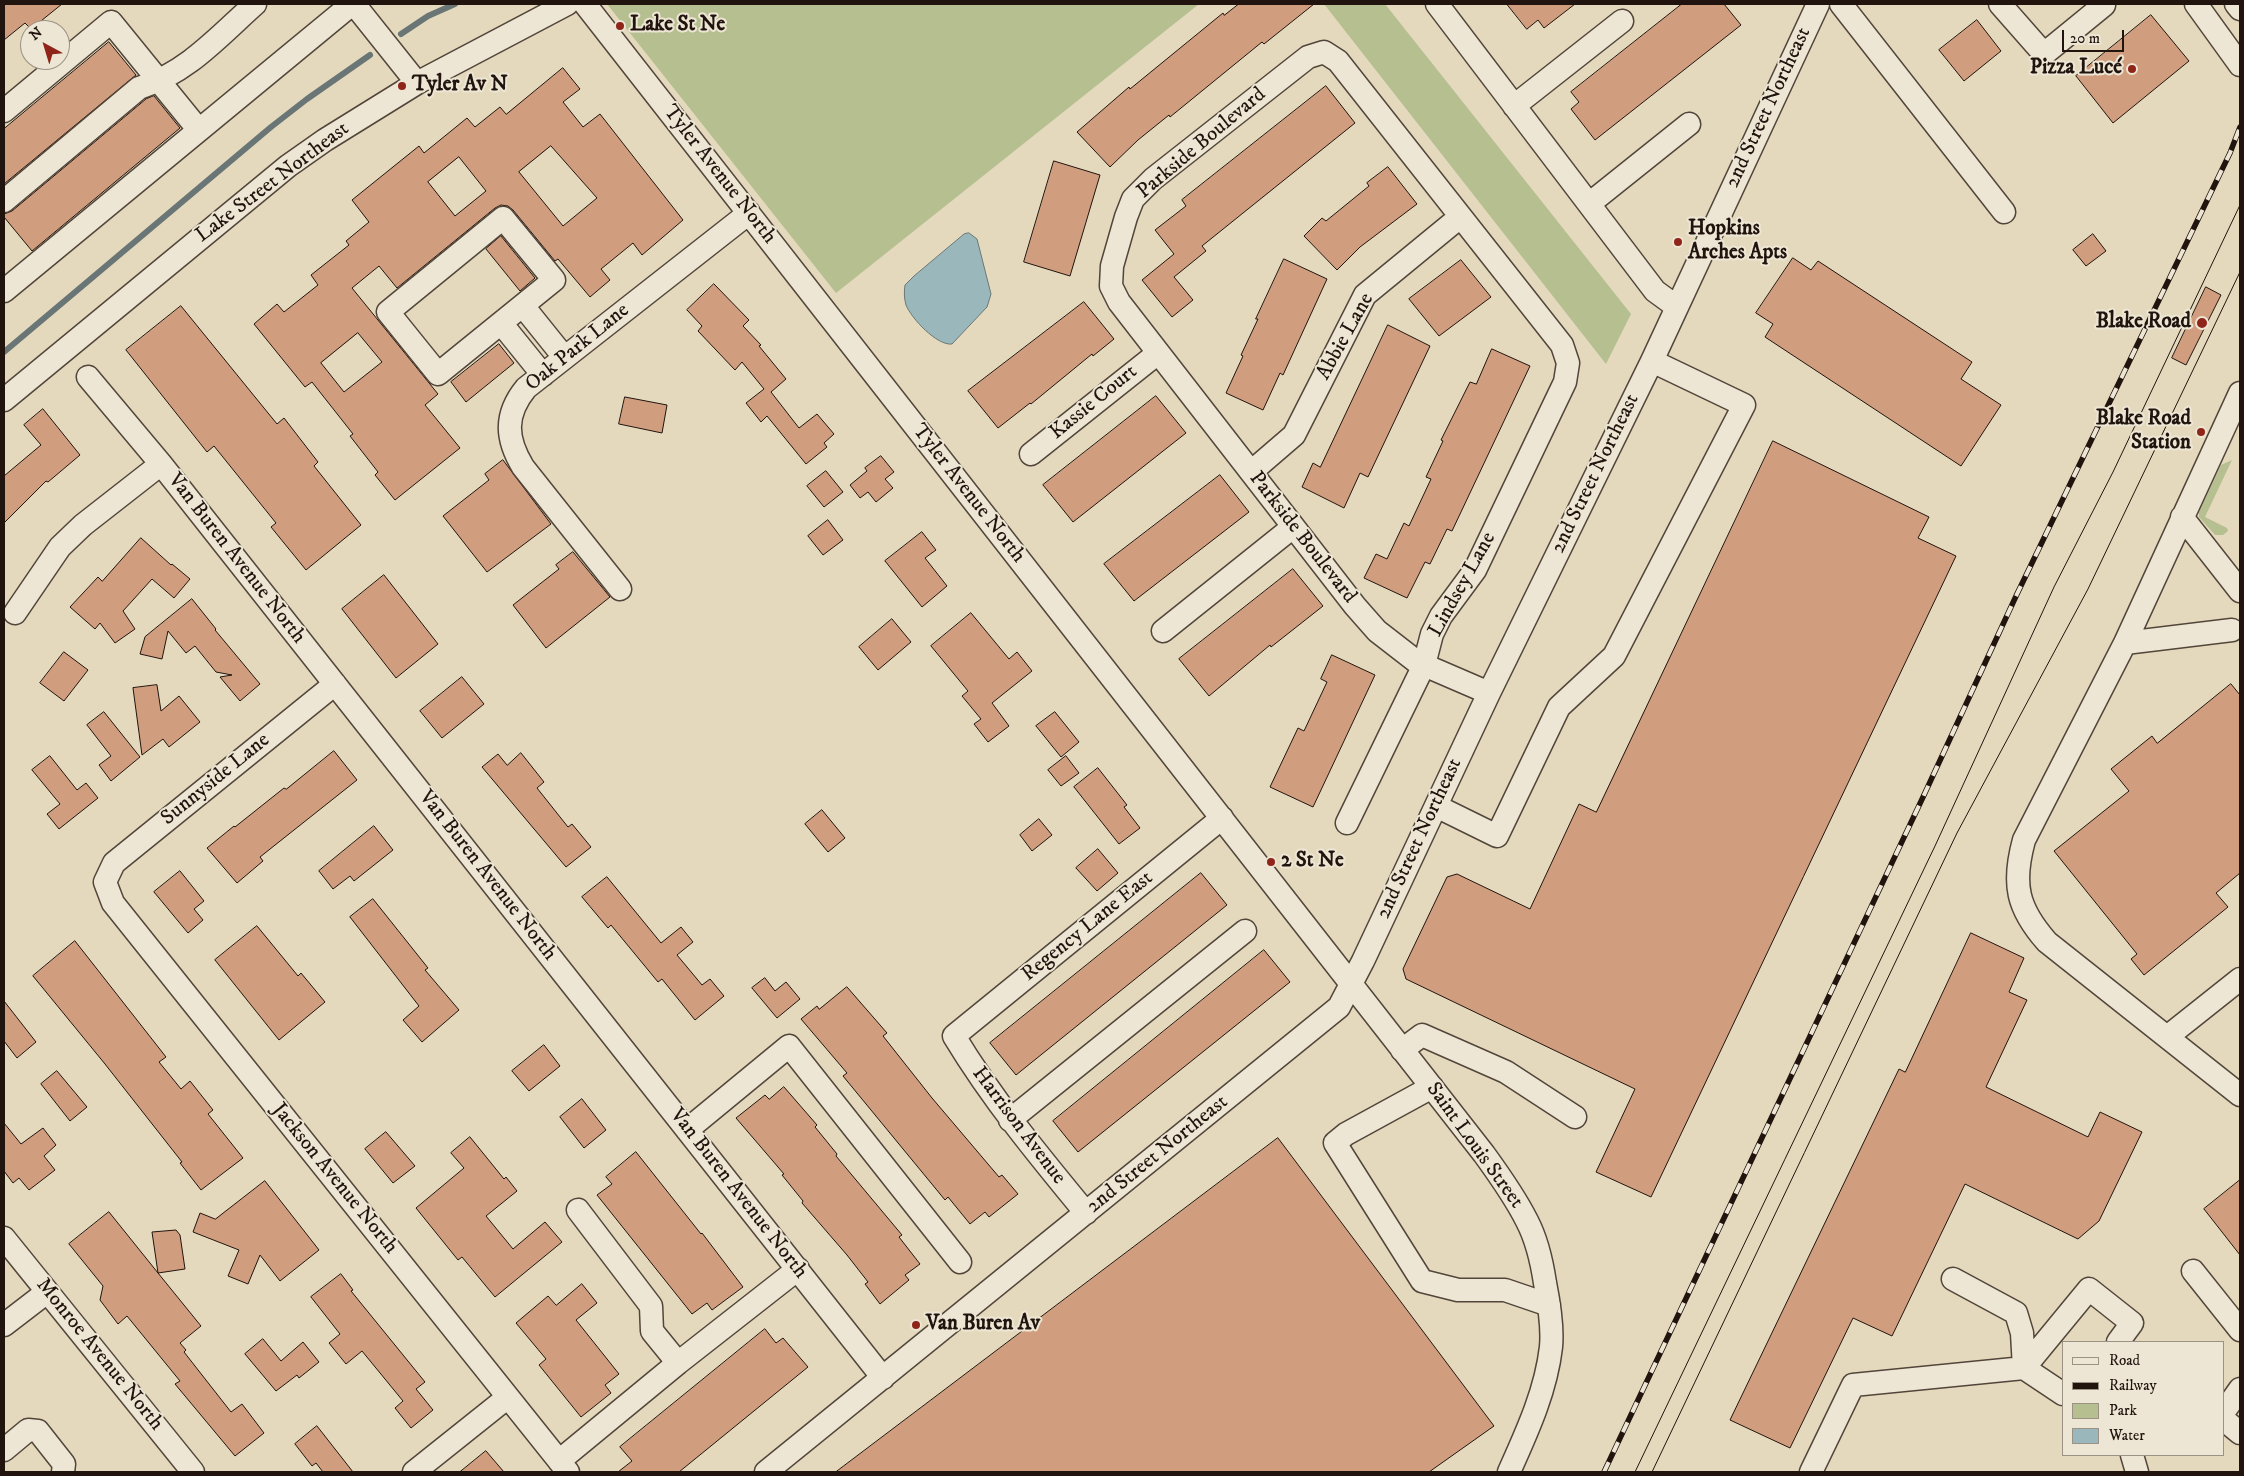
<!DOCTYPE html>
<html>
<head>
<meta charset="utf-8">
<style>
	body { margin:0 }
	#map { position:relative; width:2244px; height:1476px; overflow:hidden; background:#e4d9bd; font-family:"IM FELL DW Pica",serif }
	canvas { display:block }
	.frame { position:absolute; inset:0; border:5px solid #21140e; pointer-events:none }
	.legend { position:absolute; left:2062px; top:1341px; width:162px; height:115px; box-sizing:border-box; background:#ede6d4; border:1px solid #9b9285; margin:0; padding:6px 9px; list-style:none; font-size:15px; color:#21140e }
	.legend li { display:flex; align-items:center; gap:10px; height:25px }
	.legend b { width:25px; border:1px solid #9b9285 }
	.north { position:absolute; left:20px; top:20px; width:50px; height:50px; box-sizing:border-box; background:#ede6d4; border:1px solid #9b9285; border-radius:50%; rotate:321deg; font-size:14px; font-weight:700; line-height:20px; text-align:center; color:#21140e }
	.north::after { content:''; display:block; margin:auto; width:18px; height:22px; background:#8f2418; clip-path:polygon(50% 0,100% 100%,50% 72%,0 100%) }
	.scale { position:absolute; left:2062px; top:30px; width:62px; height:22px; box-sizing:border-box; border:2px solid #21140e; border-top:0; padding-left:6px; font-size:15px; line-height:18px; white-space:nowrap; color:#21140e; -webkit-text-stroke:4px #ede6d4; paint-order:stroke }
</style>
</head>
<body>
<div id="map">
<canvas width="2244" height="1476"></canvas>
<div class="frame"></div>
<ul class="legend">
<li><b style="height:6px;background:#ede6d4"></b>Road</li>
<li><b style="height:6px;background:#21140e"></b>Railway</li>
<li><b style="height:14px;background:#b5bf90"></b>Park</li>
<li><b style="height:14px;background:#9ab8bb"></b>Water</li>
</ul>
<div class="north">N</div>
<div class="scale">20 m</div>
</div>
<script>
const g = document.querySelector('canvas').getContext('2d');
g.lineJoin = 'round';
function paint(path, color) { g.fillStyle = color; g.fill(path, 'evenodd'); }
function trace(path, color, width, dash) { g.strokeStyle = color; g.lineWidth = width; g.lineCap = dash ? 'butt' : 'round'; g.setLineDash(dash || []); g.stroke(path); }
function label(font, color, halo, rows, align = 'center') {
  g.font = font + ' "IM FELL DW Pica",serif'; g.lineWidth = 4; g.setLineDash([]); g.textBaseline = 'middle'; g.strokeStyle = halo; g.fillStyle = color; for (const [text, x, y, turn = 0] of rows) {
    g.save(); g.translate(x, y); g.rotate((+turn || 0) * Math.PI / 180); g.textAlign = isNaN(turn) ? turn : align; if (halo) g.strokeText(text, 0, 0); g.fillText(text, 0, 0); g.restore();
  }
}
const green = new Path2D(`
	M 607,4 L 1199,4 L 836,293 Z
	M 1324,4 L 1385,4 L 1631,314 L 1606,364 Z
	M 2232,460 L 2205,517 L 2227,528 L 2228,531 L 2223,535 L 2215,535 L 2199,517 L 2199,512 L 2221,465 Z`);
const water = new Path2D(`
	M 969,233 L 977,239 L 991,294 L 987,307 L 952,344 C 937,346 911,318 906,305 C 904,298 904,292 905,285 L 914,276 L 964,234 Z`);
const stream = new Path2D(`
	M 401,34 L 428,16 L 455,4
	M 4,352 L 271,127 L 307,99 L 370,55`);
const building = new Path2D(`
	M 4,4 L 62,4 L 31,29 L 25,23 L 4,40 Z
	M 1239,4 L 1314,4 L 1264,44 L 1262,42 L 1170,117 L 1169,115 L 1138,140 L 1110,167 L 1077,132 L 1129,87 L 1130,89 L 1223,13 L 1224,15 Z
	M 1507,4 L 1575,4 L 1544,28 L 1538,20 L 1527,29 Z
	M 1682,4 L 1724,4 L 1741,25 L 1595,140 L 1571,109 L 1579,102 L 1571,92 Z
	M 2151,15 L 2189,61 L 2113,123 L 2076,76 Z
	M 1977,20 L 2001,51 L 1964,81 L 1939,50 Z
	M 109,42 L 136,75 L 4,184 L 4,129 Z
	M 563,68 L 580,89 L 563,102 L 583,127 L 600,114 L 683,220 L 642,255 L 633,243 L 601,269 L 610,280 L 590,297 L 558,259 L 555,261 L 513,210 L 508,206 L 501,205 L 495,208 L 397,288 L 379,266 L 352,288 L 438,394 L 425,405 L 460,448 L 395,500 L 375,475 L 378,472 L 350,436 L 353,434 L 312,382 L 305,387 L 254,324 L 277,304 L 284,312 L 318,285 L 311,275 L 349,245 L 346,241 L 369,222 L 352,200 L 419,146 L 424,153 L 467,118 L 475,127 L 500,107 L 506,114 ZM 551,146 L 597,198 L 563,226 L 519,172 ZM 459,157 L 486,191 L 455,216 L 428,182 ZM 358,333 L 382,362 L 344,392 L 321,363 Z
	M 1326,86 L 1355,123 L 1202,246 L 1206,251 L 1174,277 L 1193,300 L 1172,317 L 1142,280 L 1174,254 L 1155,230 L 1186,206 L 1182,200 Z
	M 154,96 L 180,128 L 32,251 L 4,217 L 4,214 L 12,211 L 146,99 Z
	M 1054,161 L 1100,175 L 1070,276 L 1024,262 Z
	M 1388,167 L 1417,204 L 1360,247 L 1337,270 L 1304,236 L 1322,218 L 1326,221 L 1369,186 L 1367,183 Z
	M 2093,234 L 2106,251 L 2086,266 L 2073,250 Z
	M 501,236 L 535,278 L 520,291 L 486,249 Z
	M 1793,258 L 1811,270 L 1818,261 L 1972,362 L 1961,379 L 2001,405 L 1961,466 L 1765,337 L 1773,324 L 1756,313 Z
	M 1284,259 L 1327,279 L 1283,375 L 1280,373 L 1263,410 L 1226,393 L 1243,356 L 1241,355 L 1258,319 L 1256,319 Z
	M 1461,260 L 1491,297 L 1439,336 L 1409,299 Z
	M 714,284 L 749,320 L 743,326 L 761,345 L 759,346 L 786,379 L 771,392 L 799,428 L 817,414 L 834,434 L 824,443 L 827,447 L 806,464 L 767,416 L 761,422 L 746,403 L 764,389 L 742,362 L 735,370 L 698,331 L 702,326 L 687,310 Z
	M 2206,287 L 2221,295 L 2186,365 L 2172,358 Z
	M 1084,302 L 1114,339 L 1093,356 L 1092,354 L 1031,404 L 1030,403 L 998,428 L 968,391 Z
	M 181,306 L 277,424 L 284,418 L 318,462 L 314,466 L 361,525 L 306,570 L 271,527 L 276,523 L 214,446 L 207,452 L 126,350 Z
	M 1388,325 L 1430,346 L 1368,477 L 1360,473 L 1344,508 L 1302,487 L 1313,463 L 1320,467 Z
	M 499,344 L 514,363 L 466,402 L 451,382 Z
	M 1492,349 L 1530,366 L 1452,531 L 1447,529 L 1430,564 L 1425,562 L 1407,598 L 1364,578 L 1376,554 L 1387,559 L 1404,523 L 1409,526 L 1431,479 L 1426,477 L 1443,441 L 1441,440 L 1470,382 L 1476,384 Z
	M 1156,396 L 1186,433 L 1073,522 L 1043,485 Z
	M 625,397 L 667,405 L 662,433 L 619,424 Z
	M 43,409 L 80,455 L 48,482 L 46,481 L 4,523 L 4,476 L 41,445 L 24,425 Z
	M 1773,441 L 1929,517 L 1918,538 L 1956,556 L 1651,1197 L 1596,1172 L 1635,1089 L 1406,979 L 1403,969 L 1447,877 L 1457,874 L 1530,909 L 1579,804 L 1596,812 Z
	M 881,456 L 894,472 L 885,479 L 893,488 L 876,502 L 868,492 L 860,498 L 850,485 L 867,471 L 865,468 Z
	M 503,460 L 551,524 L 487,572 L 443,516 L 489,480 L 485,474 Z
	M 826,471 L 843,492 L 824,507 L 807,486 Z
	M 1220,475 L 1249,512 L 1134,601 L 1104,564 Z
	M 828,520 L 843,540 L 823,555 L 808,536 Z
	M 922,532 L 936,550 L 925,558 L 947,586 L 922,607 L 885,561 Z
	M 141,538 L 171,565 L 172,564 L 190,579 L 174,598 L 152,579 L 123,611 L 135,629 L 115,643 L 100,623 L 95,629 L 70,607 L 98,577 L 102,581 Z
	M 573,552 L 610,597 L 546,648 L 513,605 L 559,569 L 556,565 Z
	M 1293,569 L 1323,606 L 1271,647 L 1270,645 L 1209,696 L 1179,659 Z
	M 384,575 L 438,644 L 396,678 L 342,609 Z
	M 192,599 L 216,629 L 215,630 L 260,684 L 240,701 L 220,677 L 232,675 L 216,672 L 195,646 L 186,653 L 168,631 L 162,659 L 140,654 L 145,637 Z
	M 971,613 L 1009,659 L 1017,652 L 1032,671 L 992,703 L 1009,726 L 988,742 L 974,724 L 981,719 L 962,696 L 968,691 L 931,646 Z
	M 892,619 L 911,642 L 878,670 L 859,647 Z
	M 64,652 L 88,670 L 64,701 L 40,683 Z
	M 1332,655 L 1375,675 L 1313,807 L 1270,787 L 1298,728 L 1304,731 L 1327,682 L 1321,679 Z
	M 462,677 L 484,704 L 442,738 L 420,711 Z
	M 2231,684 L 2240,695 L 2240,873 L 2216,893 L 2228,907 L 2144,975 L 2131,959 L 2137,954 L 2054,851 L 2129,791 L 2111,769 L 2152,736 L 2157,743 Z
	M 157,685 L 161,711 L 179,696 L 200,722 L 169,747 L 163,739 L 142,755 L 133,688 Z
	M 104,712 L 140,757 L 111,781 L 99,765 L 111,756 L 87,725 Z
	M 1055,712 L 1079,742 L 1061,757 L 1036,726 Z
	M 334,751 L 357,780 L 260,857 L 263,861 L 237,883 L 207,848 L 234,826 L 235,827 L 284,788 L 286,789 Z
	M 521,753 L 544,782 L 537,788 L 568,827 L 572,824 L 591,847 L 566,867 L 482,767 L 498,754 L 507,765 Z
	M 50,756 L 77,790 L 86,783 L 98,798 L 59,829 L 47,814 L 60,804 L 32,770 Z
	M 1066,756 L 1079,773 L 1061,786 L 1048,770 Z
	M 1098,768 L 1127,805 L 1124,807 L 1140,828 L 1119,844 L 1074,787 Z
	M 822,810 L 845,838 L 828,852 L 805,824 Z
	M 1039,819 L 1052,835 L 1032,851 L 1020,835 Z
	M 374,826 L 393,850 L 354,881 L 350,876 L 333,889 L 319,871 Z
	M 1098,849 L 1118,873 L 1097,891 L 1076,868 Z
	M 180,871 L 204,901 L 194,909 L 203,920 L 188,933 L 154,892 Z
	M 1201,873 L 1227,905 L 1016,1075 L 990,1043 Z
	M 607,877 L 661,943 L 681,927 L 693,942 L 677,955 L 702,985 L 710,979 L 724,996 L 695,1020 L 662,979 L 658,982 L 611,925 L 608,928 L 582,897 Z
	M 373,899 L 428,968 L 425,970 L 459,1010 L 422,1042 L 403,1020 L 419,1006 L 350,917 Z
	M 257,926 L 298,976 L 301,973 L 325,1002 L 279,1040 L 215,960 Z
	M 1971,933 L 2024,958 L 2009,992 L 2027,1000 L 1986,1087 L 2088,1137 L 2100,1112 L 2142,1132 L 2099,1221 L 2078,1239 L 1965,1184 L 1892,1336 L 1853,1318 L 1790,1448 L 1730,1420 L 1899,1069 L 1905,1072 Z
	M 75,941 L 166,1057 L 159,1062 L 181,1089 L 190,1081 L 213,1110 L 208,1114 L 243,1158 L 201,1190 L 180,1163 L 182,1162 L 105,1064 L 33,976 Z
	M 1264,950 L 1290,982 L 1078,1152 L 1053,1121 Z
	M 765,978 L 775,991 L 786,982 L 800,999 L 777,1018 L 752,988 Z
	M 847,987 L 887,1033 L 883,1036 L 932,1098 L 999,1177 L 1002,1175 L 1018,1194 L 989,1217 L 985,1212 L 970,1224 L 948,1197 L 945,1200 L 843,1076 L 847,1073 L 801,1019 L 817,1006 L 819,1009 Z
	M 4,1001 L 36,1042 L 17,1058 L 4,1041 Z
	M 544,1045 L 560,1066 L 529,1091 L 512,1071 Z
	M 57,1071 L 87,1107 L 70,1121 L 41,1084 Z
	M 784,1087 L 817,1125 L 815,1127 L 837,1154 L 836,1156 L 902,1235 L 899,1237 L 920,1264 L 905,1275 L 909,1280 L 880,1304 L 865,1284 L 868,1282 L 847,1255 L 802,1203 L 803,1201 L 782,1175 L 784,1174 L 736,1118 L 765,1095 L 769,1099 Z
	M 582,1099 L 606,1130 L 584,1148 L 560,1117 Z
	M 4,1123 L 21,1144 L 43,1128 L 56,1145 L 44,1156 L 55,1170 L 29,1190 L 19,1178 L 13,1183 L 4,1171 Z
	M 386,1132 L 415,1166 L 393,1183 L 365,1149 Z
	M 470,1137 L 504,1179 L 506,1177 L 517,1191 L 486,1216 L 513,1249 L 545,1222 L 562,1242 L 495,1297 L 462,1257 L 458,1260 L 416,1208 L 464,1168 L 451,1153 Z
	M 1278,1138 L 1494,1426 L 1429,1472 L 836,1472 Z
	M 636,1152 L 701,1234 L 702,1233 L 743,1287 L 712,1310 L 707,1303 L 692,1314 L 597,1195 L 612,1184 L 606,1177 Z
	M 2240,1180 L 2240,1255 L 2204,1209 Z
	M 265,1181 L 319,1250 L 280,1281 L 260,1255 L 248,1284 L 228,1276 L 239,1250 L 193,1232 L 200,1213 L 215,1219 Z
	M 109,1212 L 158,1273 L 152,1232 L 176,1230 L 180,1235 L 185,1269 L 158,1273 L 201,1326 L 180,1343 L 186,1350 L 184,1352 L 231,1412 L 242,1404 L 264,1433 L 235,1456 L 175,1384 L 180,1381 L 127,1316 L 118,1324 L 100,1300 L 103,1286 L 69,1244 Z
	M 341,1274 L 353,1290 L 351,1291 L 425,1382 L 416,1389 L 433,1410 L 411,1428 L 395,1408 L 403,1401 L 362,1351 L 346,1364 L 329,1343 L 340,1334 L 311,1297 Z
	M 582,1284 L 597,1303 L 576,1320 L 619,1374 L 605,1385 L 611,1393 L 581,1417 L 539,1365 L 546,1359 L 516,1323 L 548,1296 L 556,1305 Z
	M 765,1329 L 776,1343 L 783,1338 L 808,1367 L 679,1472 L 618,1472 L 632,1461 L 620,1447 Z
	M 263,1339 L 281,1361 L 303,1342 L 319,1362 L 299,1378 L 297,1375 L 276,1391 L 245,1354 Z
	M 317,1426 L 353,1472 L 323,1472 L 316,1463 L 312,1466 L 295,1444 Z
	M 486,1451 L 504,1472 L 460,1472 Z`);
const minor = new Path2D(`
	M 354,4 L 417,83
	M 585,4 L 1484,1154 C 1500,1176 1515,1197 1527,1221 C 1537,1240 1542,1263 1545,1283 C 1549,1303 1553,1326 1551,1347 C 1546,1391 1527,1432 1509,1472
	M 1437,4 L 1655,291 L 1677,307
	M 1841,4 L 2004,212
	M 2000,4 L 2044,54 L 2104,5
	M 2196,4 L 2240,65
	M 2236,4 L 2240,9
	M 1514,106 L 1622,21
	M 4,111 L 111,22 L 198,129
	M 4,201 L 139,88 C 187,73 218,37 255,4
	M 1589,204 L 1689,124
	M 503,218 L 554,280 L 438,374 L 388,312 Z
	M 4,291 L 352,4
	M 523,306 L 564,357
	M 501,323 L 543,375
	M 88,377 L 161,464 L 883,1378
	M 2240,393 L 2125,643 L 2024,840 C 2012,884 2017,908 2047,942 L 2240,1095
	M 4,400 L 288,166 L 325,140 L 417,83 L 567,4
	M 1031,454 L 1158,353
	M 1251,472 L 1294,435 L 1365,295 L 1460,217
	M 2182,517 L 2240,591
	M 620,589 L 523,467 C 506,439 504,415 526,388 L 749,213
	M 15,613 L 60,547 L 83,525 L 161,464
	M 1163,631 L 1293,527
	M 2125,643 L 2232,630
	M 335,684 L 114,863 L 105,882 L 113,903 L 568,1472
	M 1436,806 L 1497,836 L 1559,707 L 1614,656 L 1744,405 L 1652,361
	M 1347,823 L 1424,665 L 1432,634 L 1441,616 L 1475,570 L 1565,382 L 1568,363 L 1562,345 L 1338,61 L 1324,52 L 1308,57 L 1153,179 L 1133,199 L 1126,217 L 1112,266 L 1111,286 L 1119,302 L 1355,606 L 1377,631 L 1417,662 L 1424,665 L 1489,693
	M 2167,1037 L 2240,979
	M 1402,1050 L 1422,1035 L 1506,1072 L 1575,1117
	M 1432,1087 L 1346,1134 L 1335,1143 L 1422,1281 L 1458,1290 L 1505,1290 L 1549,1305
	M 1010,1120 L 1245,931
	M 687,1130 L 789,1046 L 960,1262
	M 578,1210 L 651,1306 L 652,1331 L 678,1363
	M 1086,1213 C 1039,1156 992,1099 954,1036 L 1222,818
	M 4,1238 L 193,1472
	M 2193,1271 L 2240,1330
	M 1953,1279 L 2016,1313 L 2022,1333 L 2024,1368
	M 4,1325 L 47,1292
	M 2024,1368 L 2063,1394
	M 2223,1413 L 2240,1389
	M 2223,1419 L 2240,1433
	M 4,1450 L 28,1430 L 38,1431 L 64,1464 L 63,1472
	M 2132,1455 L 2137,1472
	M 559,1461 L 678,1363 L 798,1269
	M 414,1472 L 508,1397
	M 766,1472 L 1339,1007 L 1363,961 L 1489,693 L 1652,361 L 1818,4
	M 1811,1472 L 1853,1385 L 2024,1368 L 2089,1289 L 2132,1323 L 2118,1342`);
const tram = new Path2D(`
	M 1635,1472 L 1935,846 L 2054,587 L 2113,472 L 2240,205
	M 1652,1472 L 1957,833 L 2088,589 L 2240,272`);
const rail = new Path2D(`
	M 1604,1472 L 1924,795 L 2017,594 L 2230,153 L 2240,127`);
const markers = [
	[620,26,5,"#8f2418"],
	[2132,69,5,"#8f2418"],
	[402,86,5,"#8f2418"],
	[1678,242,5,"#8f2418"],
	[2202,323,6,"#8f2418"],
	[2201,432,5,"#8f2418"],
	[1271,862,5,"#8f2418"],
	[916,1325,5,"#8f2418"]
];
const poiNames = [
	["Lake St Ne",630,26],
	["Pizza Lucé",2122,69,"right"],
	["Tyler Av N",412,86],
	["Hopkins",1688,230],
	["Arches Apts",1688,254],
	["Blake Road",2191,323,"right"],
	["Blake Road",2191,420,"right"],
	["Station",2191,444,"right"],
	["2 St Ne",1281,862],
	["Van Buren Av",926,1325]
];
const streetNames = [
	["2nd Street Northeast",1769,108,-65],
	["Parkside Boulevard",1202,144,-40],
	["Tyler Avenue North",719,175,52],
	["Lake Street Northeast",273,183,-37],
	["Abbie Lane",1346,337,-61],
	["Oak Park Lane",578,348,-39],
	["Kassie Court",1094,403,-39],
	["2nd Street Northeast",1596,474,-64],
	["Tyler Avenue North",968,494,52],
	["Parkside Boulevard",1302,538,52],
	["Van Buren Avenue North",236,559,52],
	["Lindsey Lane",1463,585,-61],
	["Sunnyside Lane",216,780,-39],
	["2nd Street Northeast",1420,839,-65],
	["Van Buren Avenue North",487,876,52],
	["Regency Lane East",1088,927,-39],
	["Harrison Avenue",1018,1126,53],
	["Saint Louis Street",1474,1146,54],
	["2nd Street Northeast",1158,1155,-39],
	["Jackson Avenue North",334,1179,51],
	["Van Buren Avenue North",738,1194,52],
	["Monroe Avenue North",99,1355,51]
];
paint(green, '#b5bf90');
paint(water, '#9ab8bb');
trace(water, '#6a7676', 1);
trace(stream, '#6a7676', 6);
paint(building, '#d09d7e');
trace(building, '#21140e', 1);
trace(minor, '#52453a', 25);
trace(minor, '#ede6d4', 22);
trace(tram, '#21140e', 1);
trace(rail, '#21140e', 5.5);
trace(rail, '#ede6d4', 4, [11]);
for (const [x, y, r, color] of markers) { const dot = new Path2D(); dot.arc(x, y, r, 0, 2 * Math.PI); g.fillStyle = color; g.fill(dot); trace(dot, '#ede6d4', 2); }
label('bold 21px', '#21140e', '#ede6d4', poiNames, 'left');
label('21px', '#21140e', '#ede6d4', streetNames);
</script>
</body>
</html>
